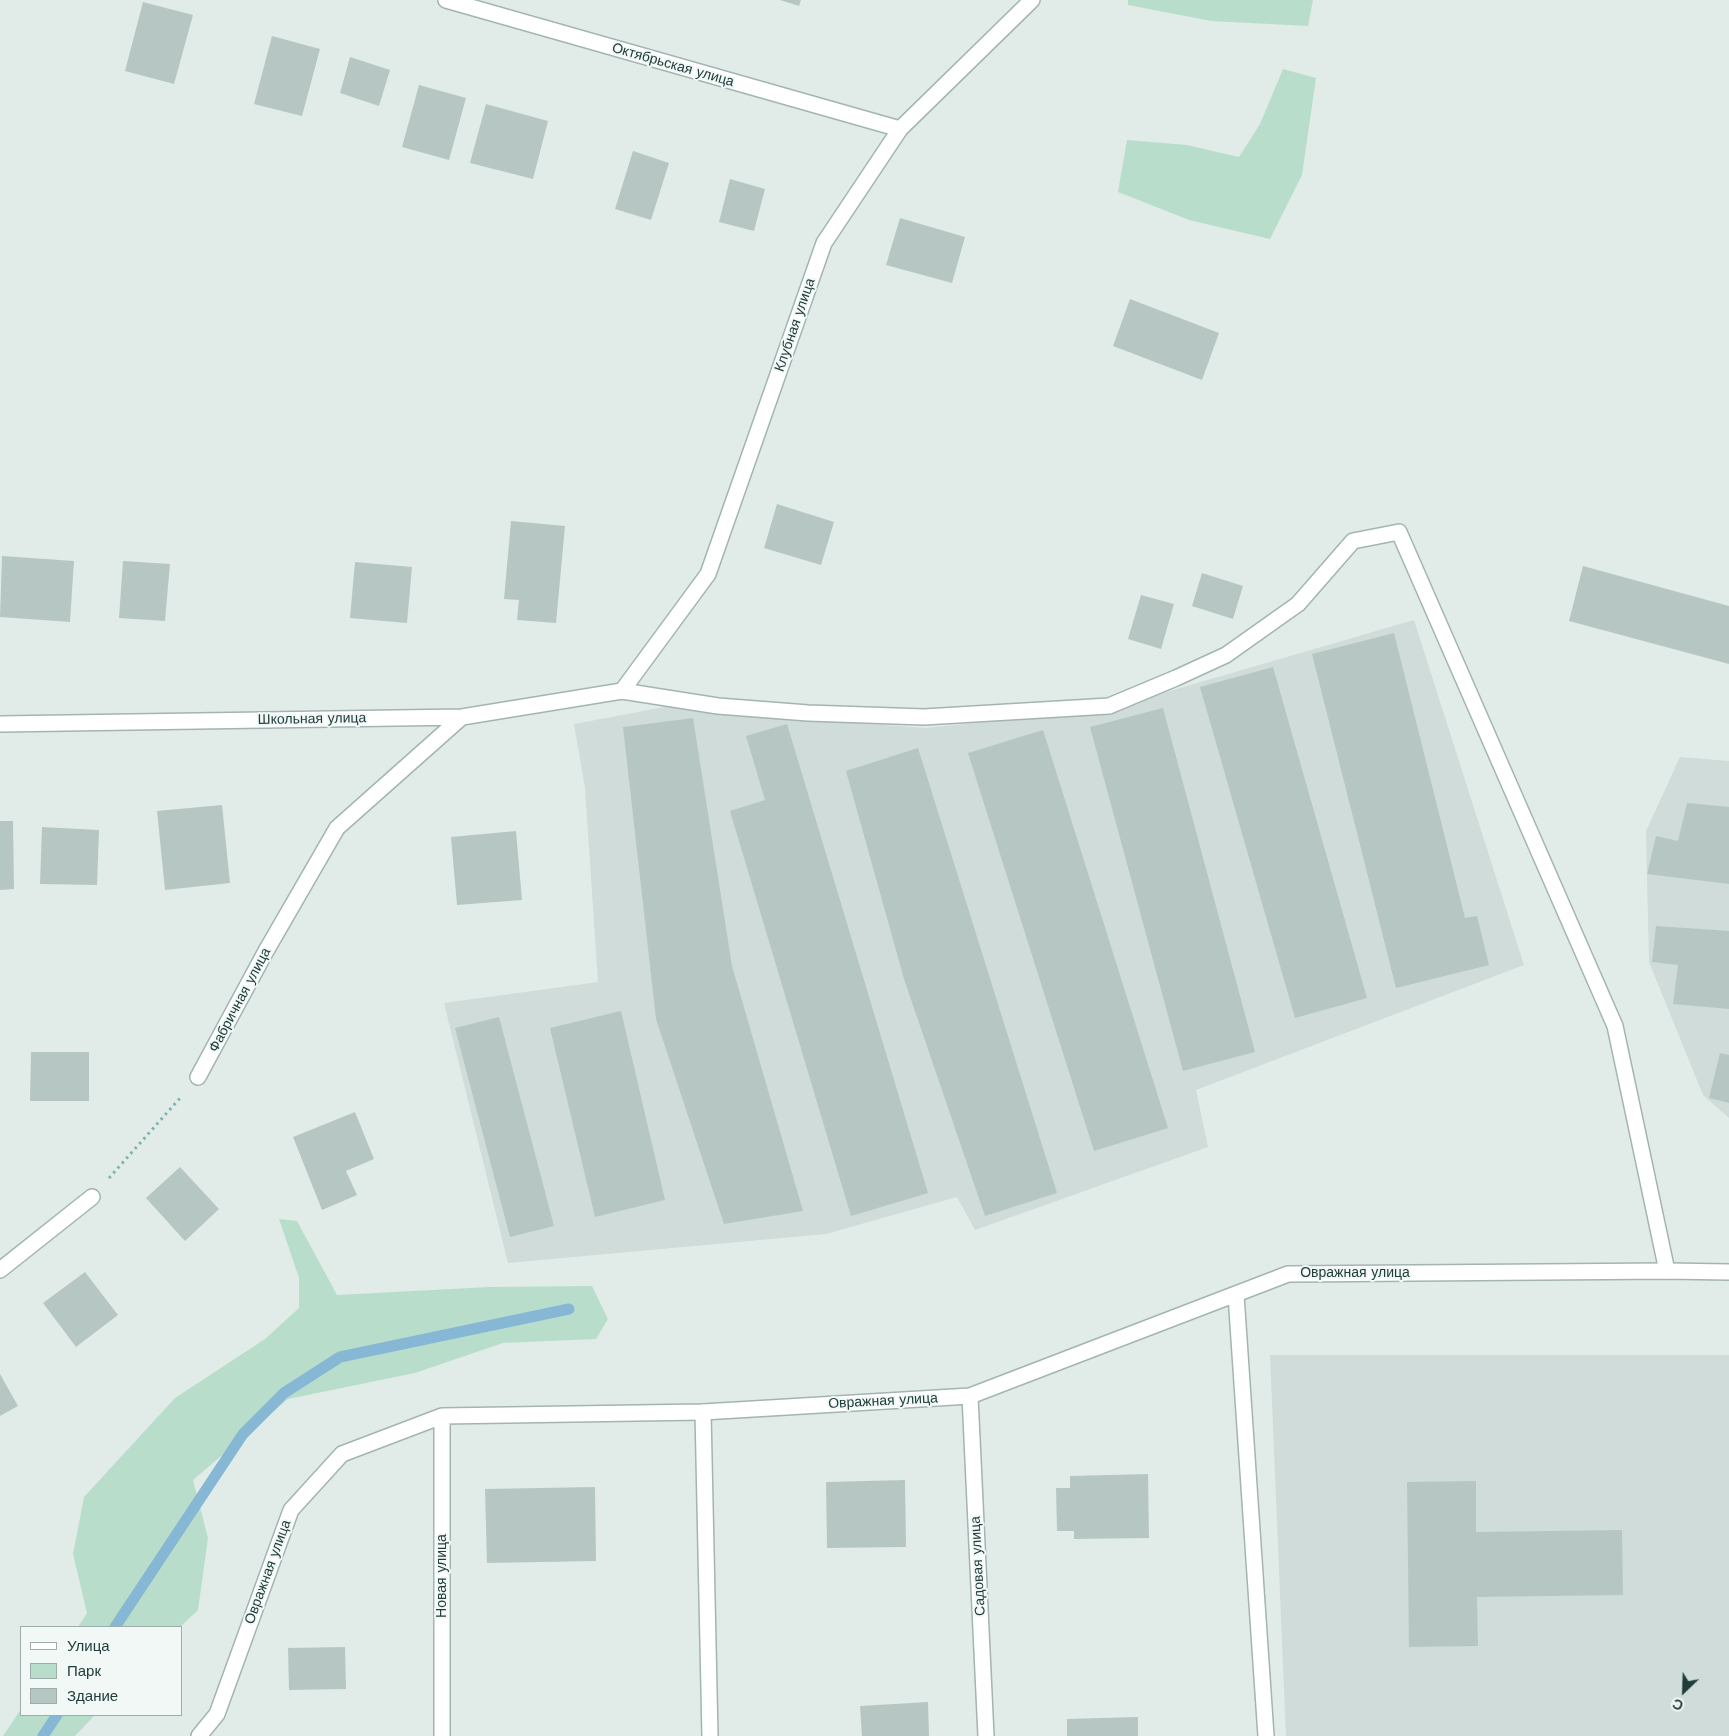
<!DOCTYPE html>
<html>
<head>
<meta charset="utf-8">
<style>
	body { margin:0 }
	#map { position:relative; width:1729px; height:1736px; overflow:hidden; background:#e1ece9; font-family:"Work Sans",sans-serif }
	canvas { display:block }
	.legend { position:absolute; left:20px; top:1626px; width:162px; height:90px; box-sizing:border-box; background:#f1f8f6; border:1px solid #9dadac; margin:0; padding:6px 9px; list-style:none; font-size:15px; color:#203d3c }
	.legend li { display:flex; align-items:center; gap:10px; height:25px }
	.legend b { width:25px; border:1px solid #9dadac }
	.north { position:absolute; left:1659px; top:1666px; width:50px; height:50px; -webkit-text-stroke:4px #f1f8f6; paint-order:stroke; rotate:204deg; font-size:14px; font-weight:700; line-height:20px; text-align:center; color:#203d3c }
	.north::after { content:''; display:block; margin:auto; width:18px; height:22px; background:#203d3c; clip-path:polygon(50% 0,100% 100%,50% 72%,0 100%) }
</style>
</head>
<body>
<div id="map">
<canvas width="1729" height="1736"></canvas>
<ul class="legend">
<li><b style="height:6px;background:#fff"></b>Улица</li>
<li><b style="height:14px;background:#b8decb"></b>Парк</li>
<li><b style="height:14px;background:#b6c7c3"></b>Здание</li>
</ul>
<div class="north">С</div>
</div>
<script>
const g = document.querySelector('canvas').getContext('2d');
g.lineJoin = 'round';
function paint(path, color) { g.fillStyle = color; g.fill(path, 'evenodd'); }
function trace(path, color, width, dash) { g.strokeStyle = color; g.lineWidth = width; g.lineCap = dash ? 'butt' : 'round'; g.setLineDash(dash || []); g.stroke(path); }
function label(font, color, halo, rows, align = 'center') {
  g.font = font + ' "Work Sans",sans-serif'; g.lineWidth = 4; g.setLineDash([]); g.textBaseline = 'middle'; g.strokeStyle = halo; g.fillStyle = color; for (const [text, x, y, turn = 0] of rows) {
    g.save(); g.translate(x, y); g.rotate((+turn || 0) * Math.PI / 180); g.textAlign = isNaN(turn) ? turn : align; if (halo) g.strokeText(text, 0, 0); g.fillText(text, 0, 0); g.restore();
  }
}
const built = new Path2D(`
	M 1414,620 L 1524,965 L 1196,1090 L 1208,1147 L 975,1230 L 957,1197 L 826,1234 L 508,1263 L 444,1003 L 598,982 L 585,788 L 574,724 L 670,706 L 788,718 L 926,728 L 1108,709 Z
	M 1680,757 L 1729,761 L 1729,1118 L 1703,1095 L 1649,962 L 1646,831 Z
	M 1270,1355 L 1729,1355 L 1729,1736 L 1286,1736 Z`);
const green = new Path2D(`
	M 1128,0 L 1313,0 L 1308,26 L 1211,21 L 1128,5 Z
	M 1283,69 L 1316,78 L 1302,175 L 1270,239 L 1189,220 L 1118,192 L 1127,140 L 1187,145 L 1239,157 L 1260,124 Z
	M 279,1219 L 297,1221 L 337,1295 L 489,1287 L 592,1286 L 608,1319 L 596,1339 L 503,1343 L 415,1373 L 288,1399 L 193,1480 L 208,1538 L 198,1610 L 180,1627 L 78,1627 L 87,1613 L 73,1554 L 84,1497 L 175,1398 L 265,1339 L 299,1308 L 299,1278 Z
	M 21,1709 L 21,1715 L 95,1715 L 75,1736 L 3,1736 Z`);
const stream = new Path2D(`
	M 115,1627 L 243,1434 L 284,1393 L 340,1357 L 569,1309
	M 43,1736 L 57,1715`);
const building = new Path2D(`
	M 780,0 L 801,0 L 799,6 Z
	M 143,2 L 193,15 L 174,84 L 125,71 Z
	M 272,36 L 320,49 L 302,116 L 254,104 Z
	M 350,57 L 390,70 L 379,106 L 340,93 Z
	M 419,85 L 466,98 L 449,160 L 402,147 Z
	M 486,104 L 548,121 L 533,179 L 470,163 Z
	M 633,151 L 669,163 L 651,220 L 615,209 Z
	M 730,179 L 765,189 L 754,231 L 719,222 Z
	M 900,218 L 965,237 L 952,283 L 886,265 Z
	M 1130,299 L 1219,333 L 1202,380 L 1113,346 Z
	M 777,504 L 834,522 L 821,565 L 764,548 Z
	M 511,521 L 565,526 L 556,623 L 517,620 L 519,600 L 504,599 Z
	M 2,556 L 74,561 L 70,622 L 0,617 Z
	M 123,561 L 170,564 L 165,621 L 119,618 Z
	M 355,562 L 412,567 L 407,623 L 350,618 Z
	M 1583,566 L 1729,606 L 1729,664 L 1569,621 Z
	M 1202,573 L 1243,586 L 1233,619 L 1192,606 Z
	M 1141,595 L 1174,604 L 1161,649 L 1128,639 Z
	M 1394,633 L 1465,918 L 1477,916 L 1489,965 L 1396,988 L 1312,654 Z
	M 1273,667 L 1367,998 L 1295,1018 L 1200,687 Z
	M 1163,708 L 1255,1052 L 1183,1071 L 1090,727 Z
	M 693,718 L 732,966 L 803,1211 L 724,1224 L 656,1019 L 623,727 Z
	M 787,724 L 928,1193 L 851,1216 L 730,811 L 765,800 L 746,736 Z
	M 1043,730 L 1168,1128 L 1094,1151 L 968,753 Z
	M 918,748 L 1057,1193 L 985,1216 L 904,979 L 846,771 Z
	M 1687,803 L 1729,807 L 1729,884 L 1647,874 L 1656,836 L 1678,841 Z
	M 222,805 L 230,883 L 165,890 L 157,811 Z
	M 0,821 L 13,821 L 14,889 L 0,890 Z
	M 42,827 L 99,830 L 97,885 L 40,884 Z
	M 516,831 L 522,900 L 457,905 L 451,837 Z
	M 1656,926 L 1729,931 L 1729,1009 L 1673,1004 L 1678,965 L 1652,962 Z
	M 621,1011 L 665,1200 L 595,1217 L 550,1028 Z
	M 499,1017 L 554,1226 L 510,1237 L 455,1028 Z
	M 31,1052 L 89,1052 L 89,1101 L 30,1101 Z
	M 1720,1053 L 1729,1055 L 1729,1103 L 1709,1098 Z
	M 355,1112 L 374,1159 L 346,1171 L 357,1195 L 322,1210 L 293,1137 Z
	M 180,1167 L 219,1209 L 185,1241 L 146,1198 Z
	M 85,1272 L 118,1315 L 76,1347 L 43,1303 Z
	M 0,1374 L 18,1406 L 0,1416 Z
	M 1148,1474 L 1149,1538 L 1074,1539 L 1074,1531 L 1057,1531 L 1056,1488 L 1070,1488 L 1070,1476 Z
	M 905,1480 L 906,1547 L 827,1548 L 826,1482 Z
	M 1476,1481 L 1476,1532 L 1622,1530 L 1623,1595 L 1477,1597 L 1478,1646 L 1409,1647 L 1407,1482 Z
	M 595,1487 L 596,1561 L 487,1563 L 485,1489 Z
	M 345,1647 L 346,1689 L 289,1690 L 288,1648 Z
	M 928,1702 L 929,1736 L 862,1736 L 860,1706 Z
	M 1138,1717 L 1138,1736 L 1067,1736 L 1067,1719 Z`);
const path = new Path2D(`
	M 109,1178 L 181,1097`);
const service = new Path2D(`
	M 622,691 L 718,706 L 808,713 L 924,717 L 1109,706 L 1176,678 L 1226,655 L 1298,604 L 1353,541 L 1399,532 L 1615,1026 L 1667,1271
	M 1236,1295 L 1266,1736
	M 703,1412 L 710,1736`);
const minor = new Path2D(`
	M 446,0 L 900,129
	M 0,724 L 462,717 L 622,691 L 708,574 L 824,243 L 900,129 L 1032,0
	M 198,1077 L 266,951 L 337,828 L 462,717
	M 0,1270 L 92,1197
	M 970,1396 L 986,1736
	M 442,1416 L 442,1736
	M 199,1736 L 217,1714 L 291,1510 L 342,1454 L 442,1416 L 703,1412 L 970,1396 L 1288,1274 L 1667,1271 L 1729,1272`);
const streetNames = [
	["Октябрьская улица",673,65,16],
	["Клубная улица",795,325,-71],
	["Школьная улица",312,719,-1],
	["Фабричная улица",240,1000,-62],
	["Овражная улица",1355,1273],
	["Овражная улица",883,1401,-3],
	["Садовая улица",978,1566,-93],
	["Овражная улица",268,1572,-70],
	["Новая улица",442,1576,-90]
];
paint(built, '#cfdcd9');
paint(green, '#b8decb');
trace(stream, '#86b7d4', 11);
paint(building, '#b6c7c3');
trace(service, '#a3b4b2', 18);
trace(minor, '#a3b4b2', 18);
trace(path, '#80b1ac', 3, [2.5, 4]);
trace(service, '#fff', 15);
trace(minor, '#fff', 15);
label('14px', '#203d3c', '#f1f8f6', streetNames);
</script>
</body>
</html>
